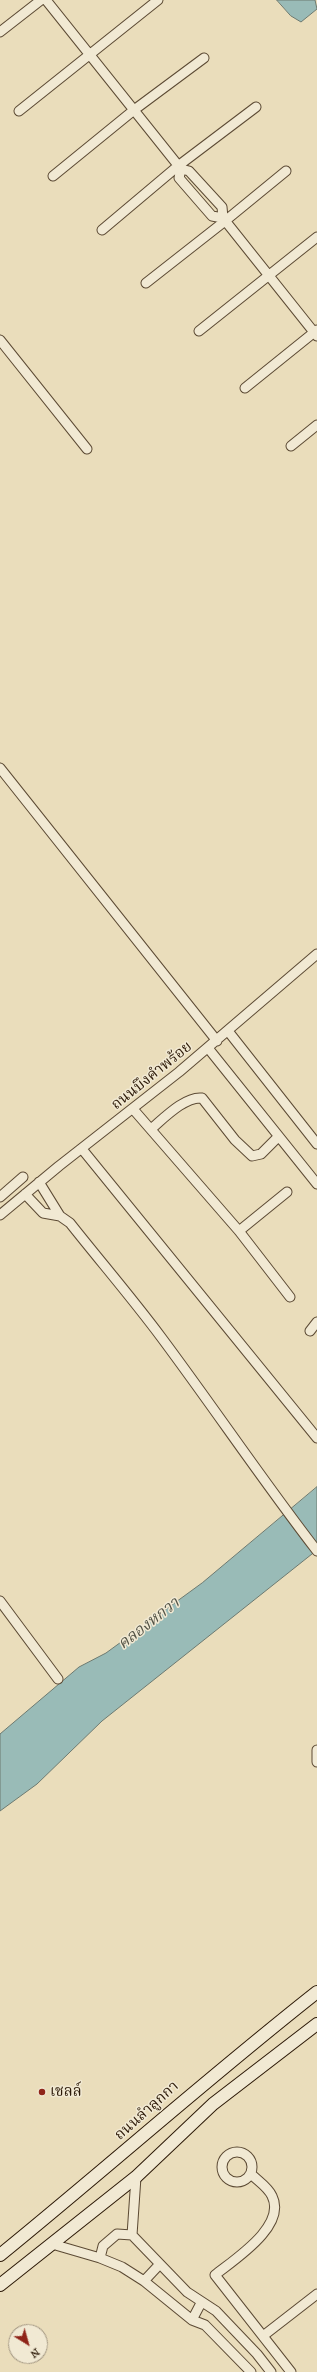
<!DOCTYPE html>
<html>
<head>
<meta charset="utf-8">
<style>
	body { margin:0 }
	#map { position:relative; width:317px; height:2372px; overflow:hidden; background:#eaddbb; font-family:"IM FELL French Canon",serif }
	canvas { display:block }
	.north { position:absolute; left:8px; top:2324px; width:40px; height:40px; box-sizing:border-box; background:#f1e9d3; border:1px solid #a29681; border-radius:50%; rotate:143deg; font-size:11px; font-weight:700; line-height:16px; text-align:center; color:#2c1907 }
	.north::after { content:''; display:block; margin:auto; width:14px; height:18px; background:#8f2418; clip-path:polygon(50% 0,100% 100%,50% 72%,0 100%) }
</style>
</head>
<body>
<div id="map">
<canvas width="317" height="2372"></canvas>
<div class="north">N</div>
</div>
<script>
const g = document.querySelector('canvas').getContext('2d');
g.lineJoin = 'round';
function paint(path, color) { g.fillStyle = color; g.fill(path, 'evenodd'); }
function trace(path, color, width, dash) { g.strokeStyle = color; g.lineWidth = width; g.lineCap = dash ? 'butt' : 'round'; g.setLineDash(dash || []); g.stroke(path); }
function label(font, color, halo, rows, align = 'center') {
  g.font = font + ' "IM FELL French Canon","Noto Serif Thai",serif'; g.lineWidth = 3; g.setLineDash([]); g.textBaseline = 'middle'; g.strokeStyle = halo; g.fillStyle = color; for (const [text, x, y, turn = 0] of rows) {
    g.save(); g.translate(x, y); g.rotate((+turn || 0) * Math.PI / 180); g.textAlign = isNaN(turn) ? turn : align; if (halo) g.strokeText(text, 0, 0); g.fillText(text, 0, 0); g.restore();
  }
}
const water = new Path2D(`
	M 277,0 L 315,0 L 317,9 L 301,22 L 291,16 Z
	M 317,1487 L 317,1550 L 102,1721 L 37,1784 L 0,1811 L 0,1734 L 79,1667 L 106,1653 L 202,1583 Z`);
const minor = new Path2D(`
	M 46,0 L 181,169 L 189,171 L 222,207 L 223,218 L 317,336
	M 0,32 L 41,0
	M 19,111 L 158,0
	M 181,169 L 179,178 L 212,216 L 223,218
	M 53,176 L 134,110 L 204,58
	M 102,230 L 178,166 L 256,107
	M 146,283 L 225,221 L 286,171
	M 199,331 L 317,237
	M 0,340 L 87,449
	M 245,388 L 317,330
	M 291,446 L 317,425
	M 0,768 L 217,1041
	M 228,1031 L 317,1144
	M 208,1048 L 317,1184
	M 133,1109 L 239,1231 L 290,1297
	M 151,1129 C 163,1119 185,1096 202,1098 L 235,1140 L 252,1156 L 261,1154 L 278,1137
	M 82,1149 L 317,1438
	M 39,1182 L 60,1216 L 70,1223 C 100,1261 132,1298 161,1337 C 214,1408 263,1481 317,1551
	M 25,1194 L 43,1213 L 60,1216
	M 0,1197 L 23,1177
	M 0,1215 L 59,1166 L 179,1072 L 317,954
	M 239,1231 L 287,1192
	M 310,1331 L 317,1322
	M 0,1601 L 58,1679
	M 317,1750 L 317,1762
	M222 2167a15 15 0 1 1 30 0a15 15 0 1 1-30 0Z
	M 251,2174 C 258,2181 268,2187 272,2196 C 287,2226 235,2259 215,2275 L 291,2372
	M 136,2177 L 132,2235 L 187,2292 L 216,2311 L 257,2354 L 271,2372
	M 52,2244 L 100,2258 L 122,2267 L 144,2281 L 192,2320 L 205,2325 L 251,2372
	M 100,2258 L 103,2246 L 117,2234 L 132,2235
	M 144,2281 L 159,2265
	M 192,2320 L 201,2303
	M 263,2336 L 317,2294`);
const secondary = new Path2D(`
	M 0,2255 C 107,2168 209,2077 317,1992
	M 0,2285 L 136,2177 L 213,2104 L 317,2024`);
const markers = [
	[42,2092,4,"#8f2418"]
];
const streetNames = [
	["ถนนบึงคำพร้อย",152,1076,-39],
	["ถนนลำลูกกา",147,2111,-42]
];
const poiNames = [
	["เชลล์",50,2092]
];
const waterNames = [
	["คลองหกวา",149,1624,-38]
];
paint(water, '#99bbb7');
trace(water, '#6d7a71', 1);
trace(minor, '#5c4a34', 11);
trace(secondary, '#2c1907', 14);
trace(minor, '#f1e9d3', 9);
trace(secondary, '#f1e9d3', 12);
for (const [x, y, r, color] of markers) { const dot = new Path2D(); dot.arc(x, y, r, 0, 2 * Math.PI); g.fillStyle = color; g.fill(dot); trace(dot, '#f1e9d3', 1.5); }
label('15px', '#2c1907', '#f1e9d3', streetNames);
label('15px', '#2c1907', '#f1e9d3', poiNames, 'left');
label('italic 16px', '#525245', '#f1e9d3', waterNames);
</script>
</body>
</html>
